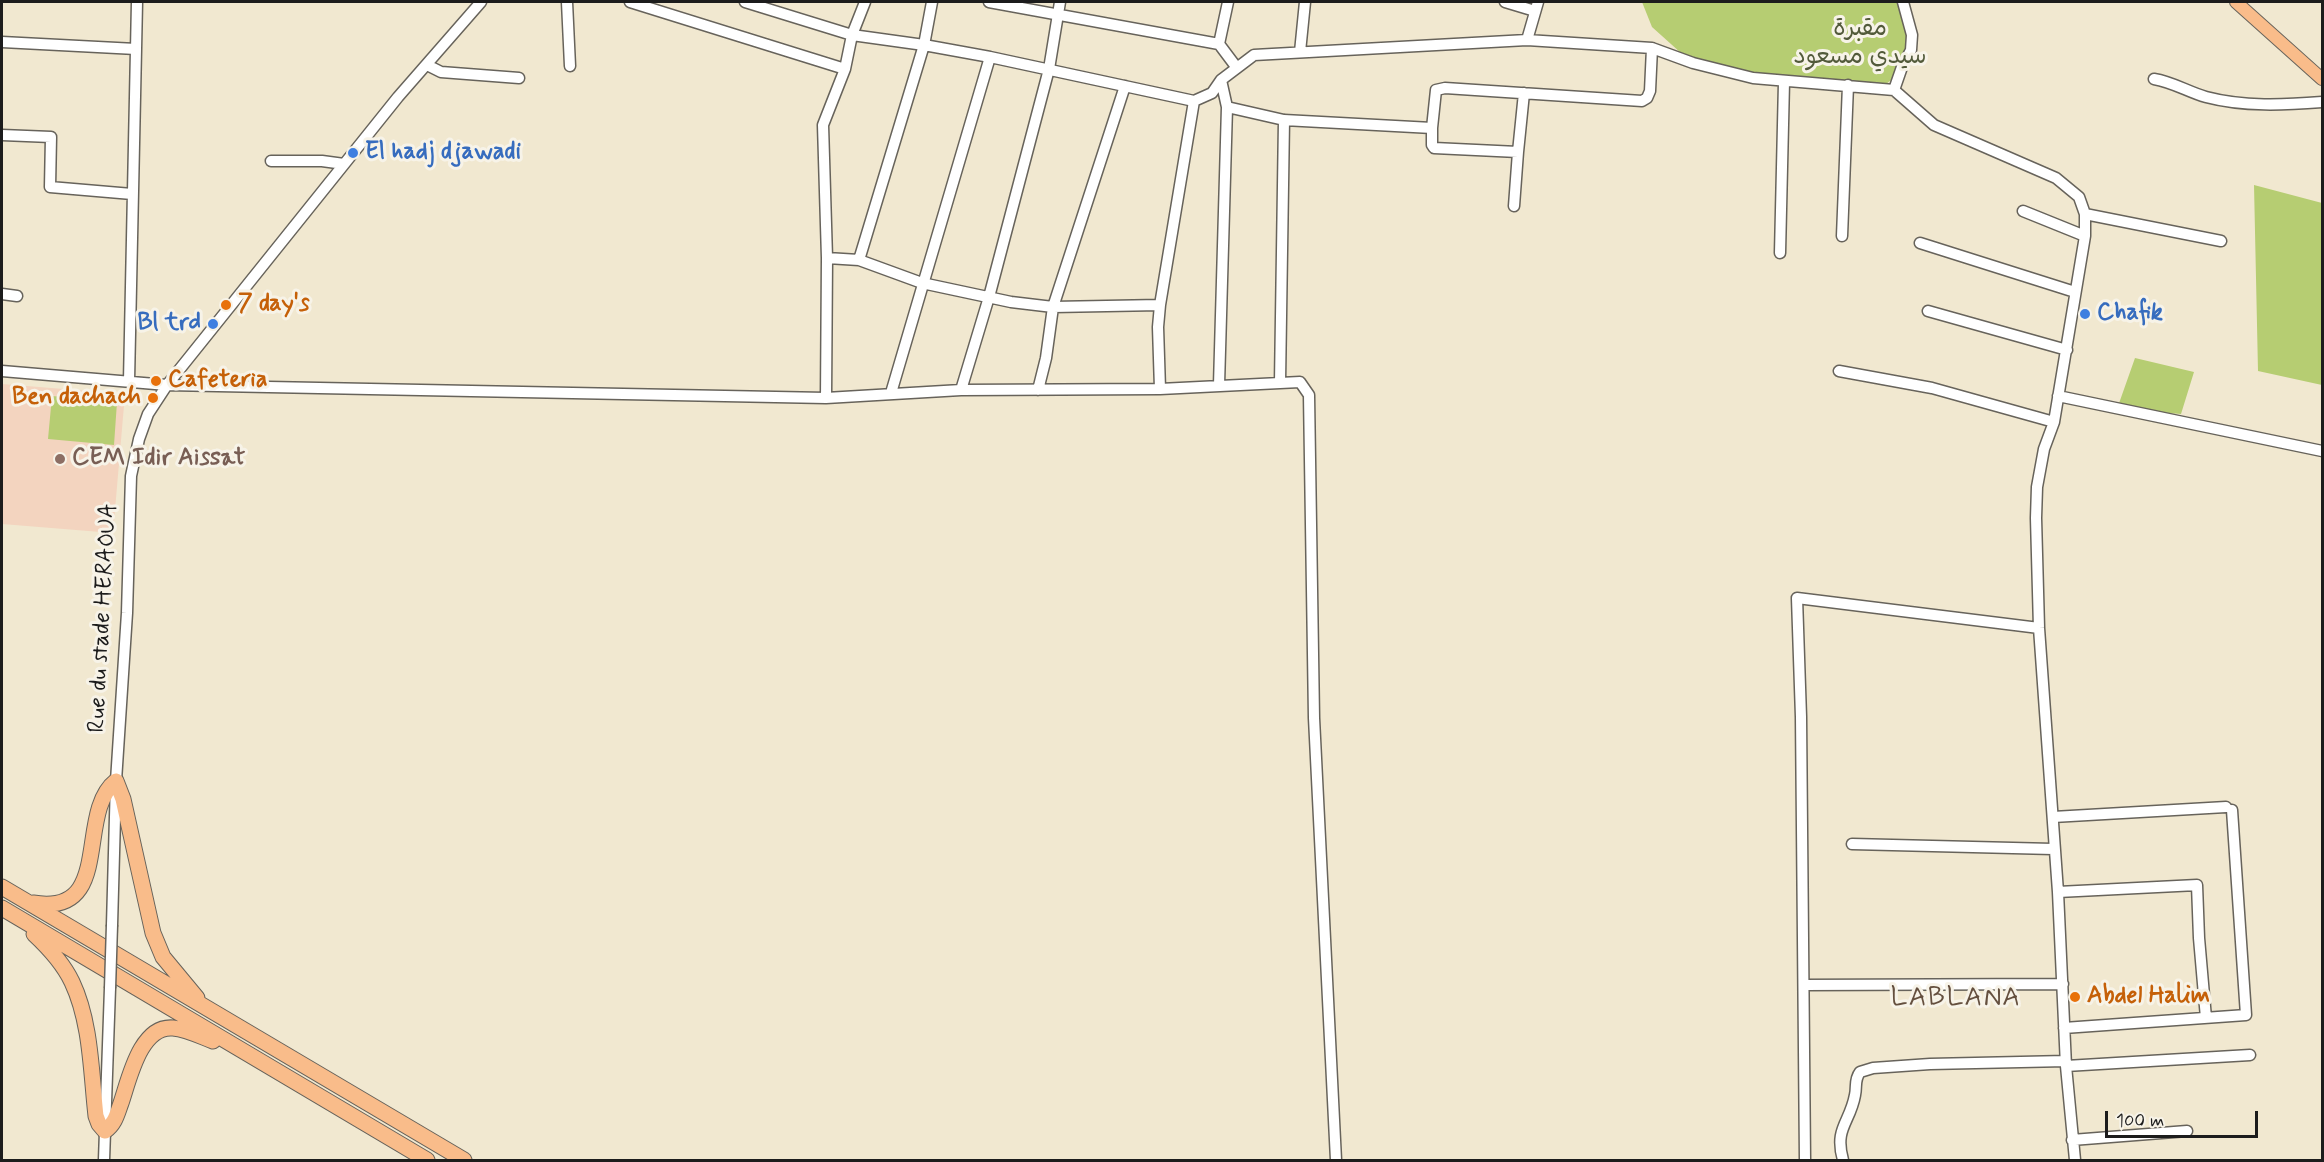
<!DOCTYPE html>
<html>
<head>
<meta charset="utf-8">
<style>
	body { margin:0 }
	#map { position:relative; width:2324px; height:1162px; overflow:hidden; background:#f1e8d0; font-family:Mynerve,sans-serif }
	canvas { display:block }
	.frame { position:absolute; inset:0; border:3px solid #1c1c1c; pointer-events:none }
	.scale { position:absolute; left:2105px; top:1111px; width:153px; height:27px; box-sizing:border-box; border:3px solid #1c1c1c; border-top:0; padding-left:8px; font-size:18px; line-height:21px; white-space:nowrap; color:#1c1c1c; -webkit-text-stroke:4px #f7f3e8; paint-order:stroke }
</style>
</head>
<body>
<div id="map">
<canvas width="2324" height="1162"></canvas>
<div class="frame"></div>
<div class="scale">100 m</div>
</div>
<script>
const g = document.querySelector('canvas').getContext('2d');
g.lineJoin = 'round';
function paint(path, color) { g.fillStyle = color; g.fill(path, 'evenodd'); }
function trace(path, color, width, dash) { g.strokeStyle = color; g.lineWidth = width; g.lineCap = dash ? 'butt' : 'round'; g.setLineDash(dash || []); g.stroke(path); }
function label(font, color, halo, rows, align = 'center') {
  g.font = font + ' Mynerve,"Playpen Sans Arabic",sans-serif'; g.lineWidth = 6; g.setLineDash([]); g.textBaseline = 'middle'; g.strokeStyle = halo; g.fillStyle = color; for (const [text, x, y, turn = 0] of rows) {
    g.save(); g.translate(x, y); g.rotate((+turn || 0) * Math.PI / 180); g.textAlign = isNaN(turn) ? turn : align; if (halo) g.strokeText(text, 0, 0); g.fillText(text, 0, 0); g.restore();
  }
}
const built = new Path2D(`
	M 2,384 L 125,394 L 113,533 L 2,524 Z`);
const green = new Path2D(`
	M 1642,2 L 1900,2 L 1909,43 L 1897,76 L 1879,89 L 1837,87 L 1691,62 L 1652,27 Z
	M 2254,185 L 2322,203 L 2322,385 L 2258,371 Z
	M 2135,358 L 2194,372 L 2181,414 L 2117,409 Z
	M 52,396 L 117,402 L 114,445 L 48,439 Z`);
const minor = new Path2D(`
	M 567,2 L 570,66
	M 630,2 L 845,69
	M 745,2 L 852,35 L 924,45 L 990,57 L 1194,101 L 1212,93 L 1221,80 L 1254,55 L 1527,40 L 1652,48 L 1693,63 L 1753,78 L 1894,90
	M 989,2 L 1219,44 L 1237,68
	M 1505,2 L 1535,11
	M 1903,2 L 1912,35 L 1911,50 L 1902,67 L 1894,90 L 1934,125 L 2056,178 L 2079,197 L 2085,214 L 2085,236 L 2054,422 L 2044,449 L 2037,487 L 2036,518 L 2039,628 L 2058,892 L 2066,1066 L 2075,1160
	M 1527,40 L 1538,2
	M 2,42 L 136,49
	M 1219,44 L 1228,2
	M 1300,52 L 1305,2
	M 427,65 L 441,72 L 519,78
	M 2154,79 C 2173,82 2188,92 2206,97 C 2244,107 2284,105 2322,102
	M 1227,107 L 1284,120 L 1432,128 L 1436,90 L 1445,88 L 1642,101 L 1647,98 L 1650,91 L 1652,48
	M 1432,128 L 1432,145 L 1434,148 L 1518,152 L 1524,93
	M 2,135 L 51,137 L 50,187 L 132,194
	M 271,161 L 322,161 L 344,164
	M 1514,206 L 1518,152
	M 2023,211 L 2085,236
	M 2085,214 L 2221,241
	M 1842,236 L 1848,85
	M 1920,243 L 2075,292
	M 1780,253 L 1784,82
	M 827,258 L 859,260 L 922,283 L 1011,302 L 1053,307 L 1160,305
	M 859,260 L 924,45 L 932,2
	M 2,294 L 17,296
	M 1928,311 L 2067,350
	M 2,371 L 167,385 L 826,398 L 961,390 L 1160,389 L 1300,382 L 1309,395 L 1314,718 L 1336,1160
	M 1839,371 L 1932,388 L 2054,422
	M 129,381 L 137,2
	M 1280,382 L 1284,120
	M 1219,385 L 1227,107 L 1221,80
	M 1160,389 L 1158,327 L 1160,305 L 1194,101
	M 961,390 L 989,297 L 1049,69 L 1060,2
	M 1038,390 L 1046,358 L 1053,307 L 1125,86
	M 891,393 L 990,57
	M 2058,396 L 2322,451
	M 826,398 L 827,258 L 823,125 L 845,69 L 852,35 L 865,2
	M 2053,817 L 2226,807
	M 1852,844 L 2053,849
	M 2058,892 L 2197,885 L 2199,938 L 2206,1018
	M 112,925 L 116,781 L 127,613 L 131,476 L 139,439 L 148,414 L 167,385 L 398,97 L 481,2
	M 1804,985 L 2063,984
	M 2064,1028 L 2246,1015 L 2232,810
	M 2066,1066 L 2250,1055
	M 2072,1140 L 2187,1131
	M 104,1160 L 110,988
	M 1805,1160 L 1801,717 L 1797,598 L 2039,628
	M 1843,1160 C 1834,1128 1850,1123 1855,1095 C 1857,1086 1854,1080 1860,1072 L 1873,1068 L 1930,1064 L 2066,1061`);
const major = new Path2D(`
	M 2236,2 L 2322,79`);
const highway = new Path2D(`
	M 2,887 L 464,1160
	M 33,903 C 115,917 75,813 116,781 L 123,799 L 153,933 L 163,957 L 197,998
	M 2,908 L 427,1160
	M 34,934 C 49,948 63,963 72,982 C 91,1022 91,1072 96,1116 L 99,1124 L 105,1131 C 115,1124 117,1114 121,1103 C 129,1080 140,1025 173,1028 C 186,1029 200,1036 213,1041`);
const minorBridge = new Path2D(`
	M 110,988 L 112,925`);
const markers = [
	[353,153,6,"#3f7fe0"],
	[226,305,6,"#e8710a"],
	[2085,314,6,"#3f7fe0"],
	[213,324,6,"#3f7fe0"],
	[156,381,6,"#e8710a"],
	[153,398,6,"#e8710a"],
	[60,459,6,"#8d6e63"],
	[2075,997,6,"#e8710a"]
];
const parkNames = [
	["مقبرة",1860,30],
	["سيدي مسعود",1860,58]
];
const shopNames = [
	["El hadj djawadi",365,153],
	["Chafik",2097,314],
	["Bl trd",201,324,"right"]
];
const foodNames = [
	["7 day's",238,305],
	["Cafeteria",168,381],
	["Ben dachach",141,398,"right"],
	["Abdel Halim",2087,997]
];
const educationNames = [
	["CEM Idir Aissat",72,459]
];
const streetNames = [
	["Rue du stade HERAOUA",104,618,-87]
];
const quarterNames = [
	["LABLANA",1956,999]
];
paint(built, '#f3d4bf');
paint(green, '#b6cd72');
trace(minor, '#67635b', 13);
trace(major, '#67635b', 14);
trace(highway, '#67635b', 17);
trace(minor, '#fff', 10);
trace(major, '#f9bc8a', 12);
trace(highway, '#f9bc8a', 15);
trace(minorBridge, '#67635b', 13, []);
trace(minorBridge, '#fff', 10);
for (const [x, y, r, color] of markers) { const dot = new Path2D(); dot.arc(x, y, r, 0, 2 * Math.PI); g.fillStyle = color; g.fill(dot); trace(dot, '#f7f3e8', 2); }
label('24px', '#525a3a', '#f7f3e8', parkNames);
label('bold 24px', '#366cbe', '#f7f3e8', shopNames, 'left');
label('bold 24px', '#c56008', '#f7f3e8', foodNames, 'left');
label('bold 24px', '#785e54', '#f7f3e8', educationNames, 'left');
label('24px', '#1c1c1c', '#f7f3e8', streetNames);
g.letterSpacing = '1.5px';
label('27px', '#644f3e', '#f7f3e8', quarterNames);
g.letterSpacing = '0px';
</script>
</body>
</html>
